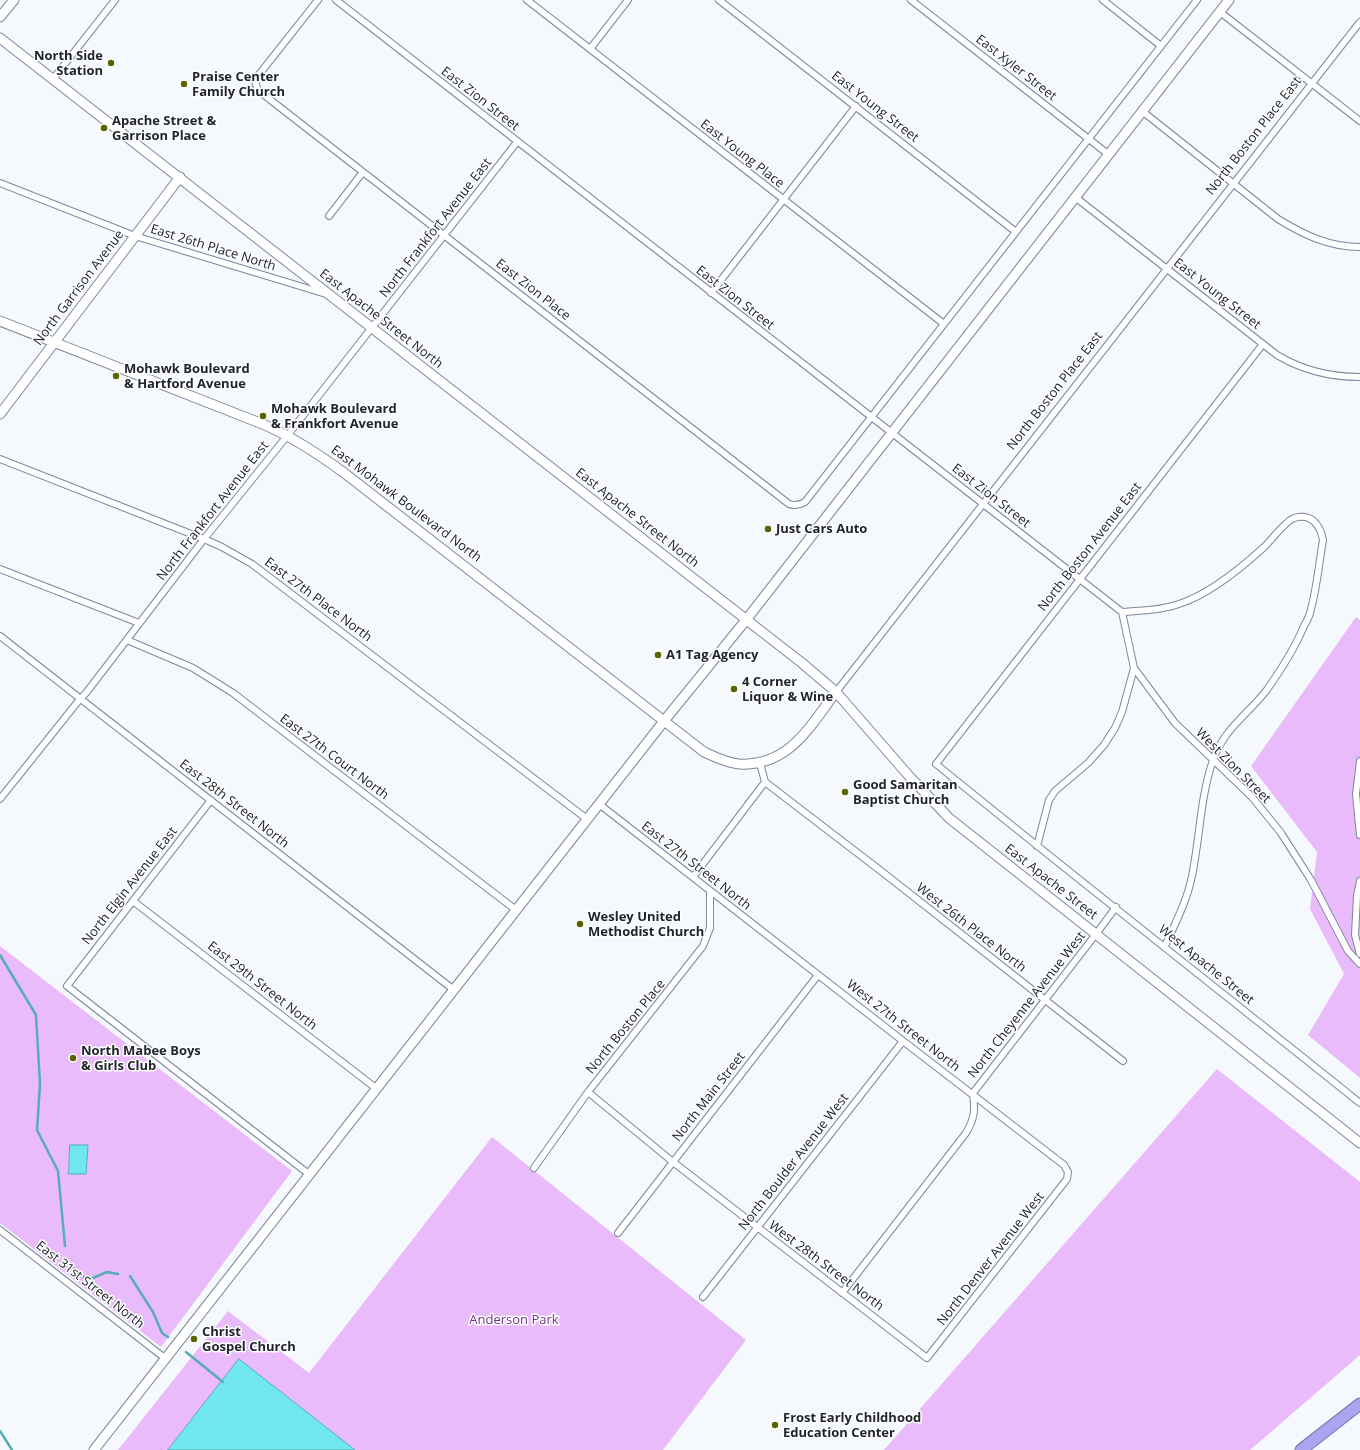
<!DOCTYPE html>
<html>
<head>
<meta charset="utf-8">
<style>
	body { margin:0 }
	canvas { display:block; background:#f5f8fc }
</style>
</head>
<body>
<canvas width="1360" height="1450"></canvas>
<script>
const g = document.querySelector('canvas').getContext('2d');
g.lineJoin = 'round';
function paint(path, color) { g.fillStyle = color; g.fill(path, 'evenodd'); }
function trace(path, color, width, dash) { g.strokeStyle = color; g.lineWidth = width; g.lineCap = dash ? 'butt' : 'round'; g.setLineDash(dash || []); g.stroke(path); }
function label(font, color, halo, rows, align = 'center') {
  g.font = font + ' "Open Sans",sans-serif'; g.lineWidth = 3; g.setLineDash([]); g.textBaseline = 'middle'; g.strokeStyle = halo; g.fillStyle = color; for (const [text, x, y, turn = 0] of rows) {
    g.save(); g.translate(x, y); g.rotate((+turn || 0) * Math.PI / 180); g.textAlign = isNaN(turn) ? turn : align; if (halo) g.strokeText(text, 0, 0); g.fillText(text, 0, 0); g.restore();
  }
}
const green = new Path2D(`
	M 1356,617 L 1360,620 L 1360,1078 L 1308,1035 L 1344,974 L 1310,909 L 1317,852 L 1251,766 Z
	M 0,946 L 292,1171 L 161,1347 L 0,1223 Z
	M 1217,1069 L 1360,1182 L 1360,1355 L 1250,1450 L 884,1450 Z
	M 492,1137 L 746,1340 L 663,1450 L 118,1450 L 228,1311 L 309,1373 Z`);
const water = new Path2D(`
	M 70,1145 L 88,1145 L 86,1174 L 69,1174 Z
	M 239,1359 L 355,1450 L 168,1450 Z`);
const stream = new Path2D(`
	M 0,955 L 36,1015 L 40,1084 L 37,1130 L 58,1171 L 65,1246
	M 67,1259 L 68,1264 L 88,1280 L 107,1272 L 118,1274
	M 130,1276 L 153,1312 L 162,1333 L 168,1337
	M 186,1352 L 223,1382
	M 0,1431 L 12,1450`);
const street = new Path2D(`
	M 318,0 L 257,77 C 255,83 255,85 259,91 L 789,504 C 795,506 800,505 805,502 L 1197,0
	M 336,0 L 1122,612
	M 527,0 L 944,324
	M 719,0 L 1016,232
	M 911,0 L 1108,154
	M 1103,0 L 1161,46
	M 1220,12 L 1360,121
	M 590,49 L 628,0
	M 53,79 L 115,0
	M 1142,111 L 1278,219 C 1304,235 1329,247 1360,247
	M 0,183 L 135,236 L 326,294
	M 1075,197 L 1277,355 C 1302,370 1331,377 1360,377
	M 329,216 L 363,172
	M 711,293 L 856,106
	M 1263,344 L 936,764 C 1076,878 1219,990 1360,1103
	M 0,459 L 204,539 L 222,547 L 252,564 L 587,819
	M 0,569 L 139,623
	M 1122,612 C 1141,611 1161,610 1179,604 C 1210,594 1240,569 1263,548 C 1272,540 1284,522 1294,518 C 1312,513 1320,525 1323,540 C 1319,563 1317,587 1311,609 C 1310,615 1307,621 1304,626 C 1294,650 1281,670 1266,691 C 1247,715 1224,729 1213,760 C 1200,798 1200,837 1192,876 C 1187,901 1175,924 1165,946
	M 0,636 L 454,990
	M 127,640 L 193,668 L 233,693 L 516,910
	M 1134,668 L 1175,723 L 1252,797 L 1281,833 L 1311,880 L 1348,951 L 1360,964
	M 836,692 L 1360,22
	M 1360,761 L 1356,794 L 1360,835
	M 760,763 L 765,782 L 881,871 L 1123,1061
	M 0,799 L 80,699 L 86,693 L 204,539 L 287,436 L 517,142
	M 211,800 L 67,986 L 310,1175
	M 1037,846 L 1049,800 L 1055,791 L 1088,763 L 1104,745 L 1115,728 L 1122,712 L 1134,668 L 1122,612
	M 693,877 L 765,782
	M 1360,881 L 1357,896 L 1355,935 L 1360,954
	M 133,901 L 377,1089
	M 588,1092 L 673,1162 L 927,1358 L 1067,1179 L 1068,1172 L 1064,1165 L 903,1041 L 599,804
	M 534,1168 L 588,1092 L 703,946 L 710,928 L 710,891
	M 0,1230 L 166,1359
	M 618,1233 L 818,975
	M 842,1293 L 966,1133 C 975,1118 975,1110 973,1093 L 1096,934 L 1116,907
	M 703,1297 L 903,1041`);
const secondary = new Path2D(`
	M 0,17 L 14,0
	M 0,38 L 802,663 L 836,692 L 909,776 L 949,818 L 1360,1143
	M 0,321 L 260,423 C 290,435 317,453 343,472 L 704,752 C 715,757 727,763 739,764 C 789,767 810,726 836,692
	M 0,414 L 180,177
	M 94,1450 L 664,721 L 746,620 L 1229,0`);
const highway = new Path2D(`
	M 1301,1450 L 1360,1404`);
const markers = [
	[111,63,4,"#5b6300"],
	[184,84,4,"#5b6300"],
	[104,128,4,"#5b6300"],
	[116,376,4,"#5b6300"],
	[263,416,4,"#5b6300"],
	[768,529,4,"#5b6300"],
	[658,655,4,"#5b6300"],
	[734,689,4,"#5b6300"],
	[845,792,4,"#5b6300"],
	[580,924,4,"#5b6300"],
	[73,1058,4,"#5b6300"],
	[194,1339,4,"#5b6300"],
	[775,1425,4,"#5b6300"]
];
const poiNames = [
	["North Side",103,56,"right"],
	["Station",103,71,"right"],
	["Praise Center",192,77],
	["Family Church",192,92],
	["Apache Street &",112,121],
	["Garrison Place",112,136],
	["Mohawk Boulevard",124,369],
	["& Hartford Avenue",124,384],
	["Mohawk Boulevard",271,409],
	["& Frankfort Avenue",271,424],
	["Just Cars Auto",776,529],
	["A1 Tag Agency",666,655],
	["4 Corner",742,682],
	["Liquor & Wine",742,697],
	["Good Samaritan",853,785],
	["Baptist Church",853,800],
	["Wesley United",588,917],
	["Methodist Church",588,932],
	["North Mabee Boys",81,1051],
	["& Girls Club",81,1066],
	["Christ",202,1332],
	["Gospel Church",202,1347],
	["Frost Early Childhood",783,1418],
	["Education Center",783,1433]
];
const streetNames = [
	["East Xyler Street",1016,68,38],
	["East Zion Street",480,99,38],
	["East Young Street",875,107,38],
	["North Boston Place East",1254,136,-52],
	["East Young Place",742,154,38],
	["North Frankfort Avenue East",436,228,-52],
	["East 26th Place North",213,248,17],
	["North Garrison Avenue",79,288,-53],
	["East Zion Place",533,290,38],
	["East Young Street",1217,294,38],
	["East Zion Street",735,298,38],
	["East Apache Street North",381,319,38],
	["North Boston Place East",1055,391,-52],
	["East Zion Street",991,496,38],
	["East Mohawk Boulevard North",406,504,37],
	["North Frankfort Avenue East",213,511,-52],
	["East Apache Street North",637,518,38],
	["North Boston Avenue East",1090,547,-52],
	["East 27th Place North",318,600,37],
	["East 27th Court North",334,757,37],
	["West Zion Street",1233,766,45],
	["East 28th Street North",234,804,38],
	["East 27th Street North",696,866,38],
	["East Apache Street",1051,882,38],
	["North Elgin Avenue East",130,886,-52],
	["West 26th Place North",971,928,38],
	["West Apache Street",1206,965,39],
	["East 29th Street North",262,986,38],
	["North Cheyenne Avenue West",1027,1005,-52],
	["West 27th Street North",903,1026,38],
	["North Boston Place",626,1027,-51],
	["North Main Street",709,1097,-52],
	["North Boulder Avenue West",794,1162,-52],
	["North Denver Avenue West",991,1259,-52],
	["West 28th Street North",826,1266,37],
	["East 31st Street North",90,1285,38]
];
const parkNames = [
	["Anderson Park",514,1320]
];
paint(green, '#e9bbfb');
paint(water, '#70e7ef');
trace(water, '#58adb4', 1);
trace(stream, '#58adb4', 2.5);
trace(street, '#7c889b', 8);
trace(secondary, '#7c889b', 11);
trace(highway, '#7a78ac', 13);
trace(street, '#fff', 6);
trace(secondary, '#fff', 9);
trace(highway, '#aaa4f1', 11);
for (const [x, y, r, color] of markers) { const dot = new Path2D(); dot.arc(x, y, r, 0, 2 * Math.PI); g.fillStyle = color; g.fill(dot); trace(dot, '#fff', 1.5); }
label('bold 13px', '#20252c', '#fff', poiNames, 'left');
label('13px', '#20252c', '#fff', streetNames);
label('13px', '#6f3585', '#fff', parkNames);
</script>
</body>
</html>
